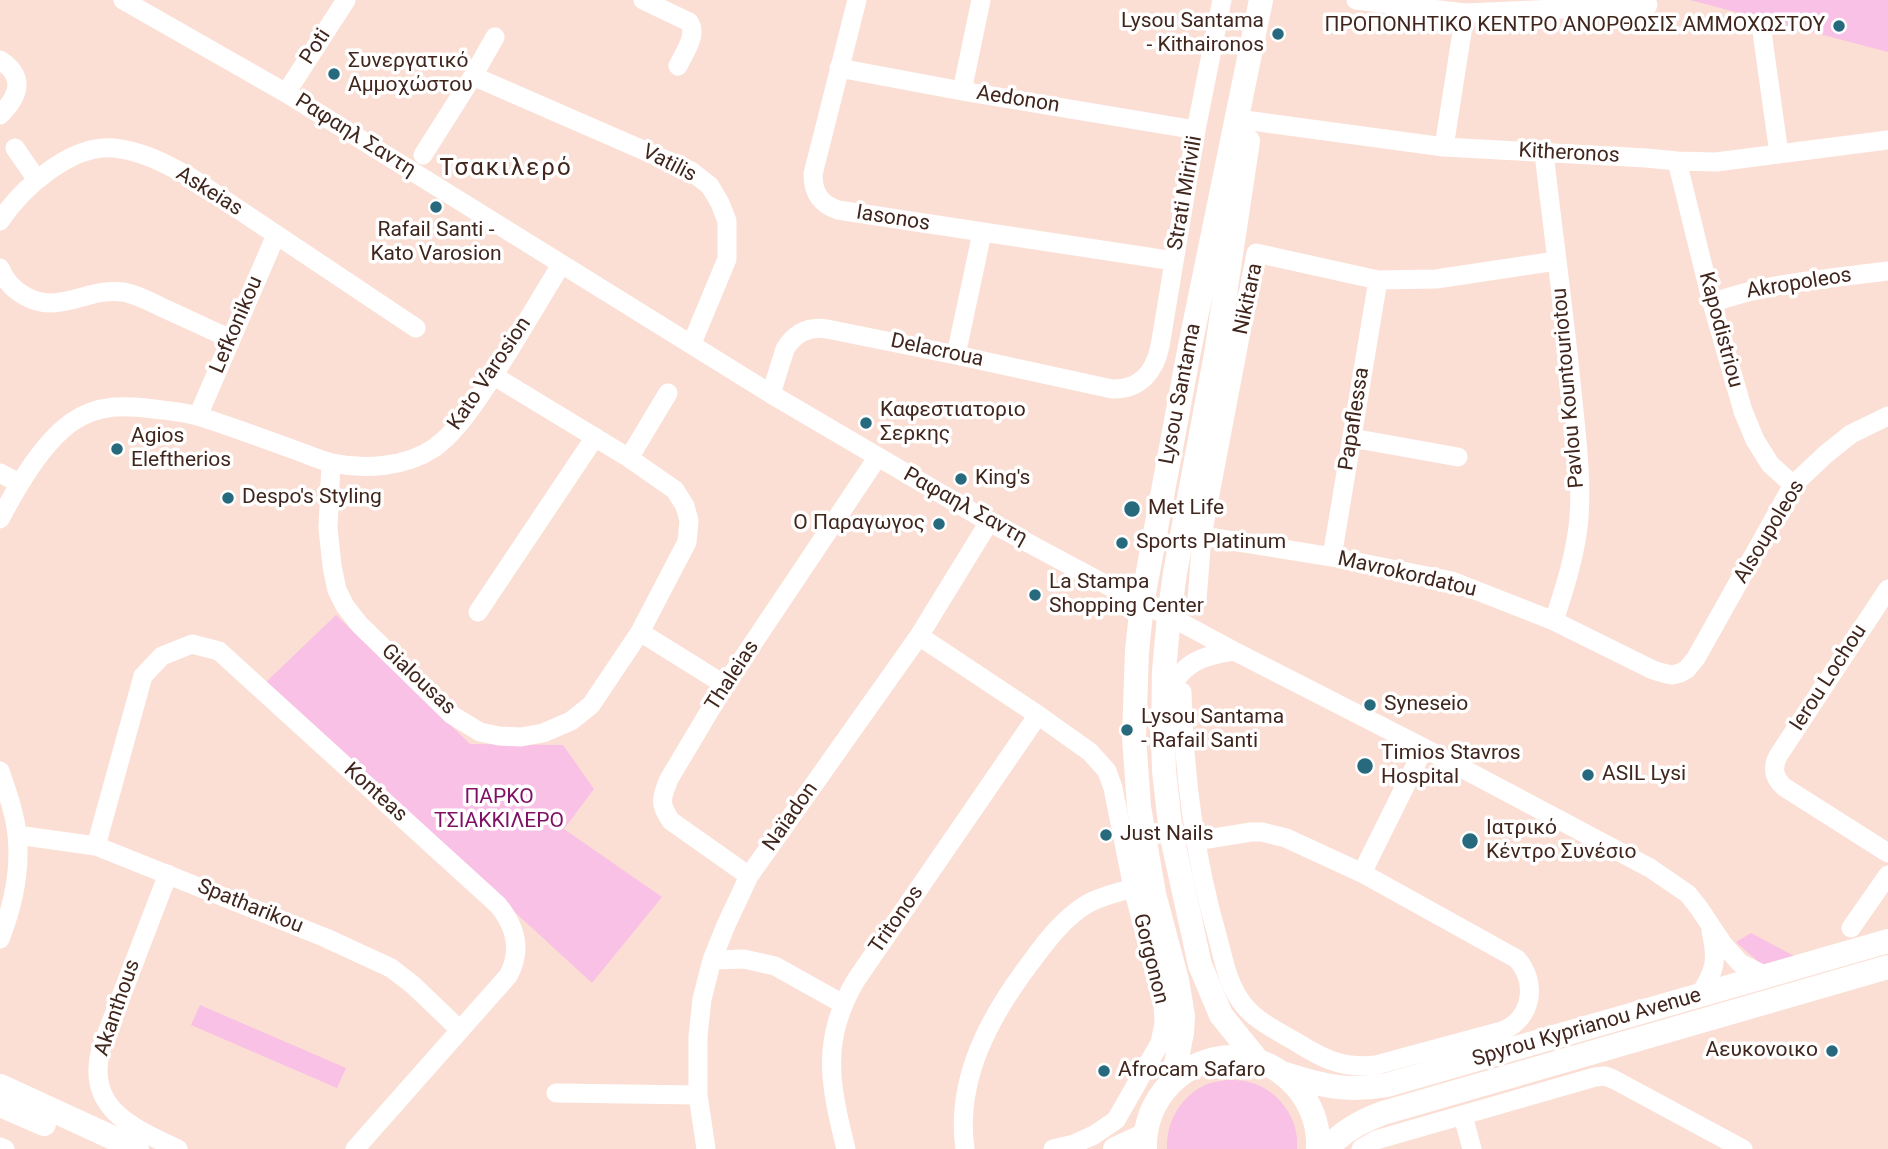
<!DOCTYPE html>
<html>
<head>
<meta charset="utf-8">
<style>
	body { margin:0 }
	canvas { display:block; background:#fbdfd5 }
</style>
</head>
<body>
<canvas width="1888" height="1149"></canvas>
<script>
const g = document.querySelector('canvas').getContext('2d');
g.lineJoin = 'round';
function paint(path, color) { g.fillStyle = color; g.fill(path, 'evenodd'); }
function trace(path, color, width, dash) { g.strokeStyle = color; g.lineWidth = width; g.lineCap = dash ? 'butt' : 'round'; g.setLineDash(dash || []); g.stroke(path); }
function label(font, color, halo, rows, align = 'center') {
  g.font = font + ' Roboto,sans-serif'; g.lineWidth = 7; g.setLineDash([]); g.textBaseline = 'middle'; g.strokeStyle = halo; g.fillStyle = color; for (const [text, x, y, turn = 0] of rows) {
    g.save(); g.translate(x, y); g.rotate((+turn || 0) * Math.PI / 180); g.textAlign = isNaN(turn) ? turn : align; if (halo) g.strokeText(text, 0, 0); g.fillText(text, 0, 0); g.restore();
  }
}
const green = new Path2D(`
	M 1691,0 L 1888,0 L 1888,52 L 1690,0 Z
	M 336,615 L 470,744 L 563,745 L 594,789 L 564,829 L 662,897 L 592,983 L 265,683 Z
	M 1751,933 L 1796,957 L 1769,964 L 1761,964 L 1736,942 Z
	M 200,1005 L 346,1068 L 337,1088 L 191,1025 Z
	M 1227,1080 C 1234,1080 1242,1080 1249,1082 C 1278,1089 1300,1119 1297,1149 L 1167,1149 C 1166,1122 1180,1097 1205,1085 C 1212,1082 1220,1081 1227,1080 Z`);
const minor = new Path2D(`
	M 123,0 L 286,93 L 771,394 L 989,522 L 1142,604 L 1169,616 L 1234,651 L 1424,748 L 1650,868 L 1688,894 L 1699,908 L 1723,944 L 1740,963 L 1768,977
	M 643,0 L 689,22 C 698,35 684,53 678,66
	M 857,0 L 813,174 C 813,193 820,204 838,210 L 1174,261
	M 1356,0 L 1465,13 L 1648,5
	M 1762,32 L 1779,154
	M 0,60 C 26,77 19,96 0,115
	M 839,68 L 962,91 L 1196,130
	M 473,76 L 691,171 L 710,186 L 720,203 L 727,221 L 727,259 L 692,343
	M 962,91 L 981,0
	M 286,93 L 346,0
	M 1237,119 L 1444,147 L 1646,158 L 1677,161 L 1716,162 L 1888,140
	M 1444,147 L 1465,13
	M 15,148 L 37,180
	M 1544,153 C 1553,232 1564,311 1572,391 C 1576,433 1582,475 1579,518 C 1576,553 1565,587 1554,621
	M 423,155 L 473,76 L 495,37
	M 1677,161 L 1712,303 L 1743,411 L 1755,440 L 1770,464 L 1793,485
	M 0,221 C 22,188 71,144 114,148 C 143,151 166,164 190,177 L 416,328
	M 0,268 C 9,291 35,307 60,302 C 83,299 98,289 123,292 C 136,294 151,302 163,308 C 186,318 208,329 231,339
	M 1712,303 C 1767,282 1829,279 1888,271
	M 956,355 L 982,233
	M 771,394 L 785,349 C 795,333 808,326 827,329 L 956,355 L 1112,389 C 1140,390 1155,371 1160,346 L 1196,130 L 1222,0
	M 198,416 L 276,235
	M 1352,438 L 1458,457
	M 629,458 L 668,393
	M 331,463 L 328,528 L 332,566 L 337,590 L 345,606 L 359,624 L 452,715 L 480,732 L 499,736 L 521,737 L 543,733 L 571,721 L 591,705 L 640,632 L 687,542 L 689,521 L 685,506 L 675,490 L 629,458 L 494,376
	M 0,473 L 19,483
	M 0,519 C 17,487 42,443 72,422 C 98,404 125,405 154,409 C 170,411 186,412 201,417 C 232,427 262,438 292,449 C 305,453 318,460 332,463 C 365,470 406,467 434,448 C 452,435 464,418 477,400 C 507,357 533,310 561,265
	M 1202,536 L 1332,557 L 1452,581 L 1554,621 L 1653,670 L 1663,673 L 1672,675 L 1680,673 L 1687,669 L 1696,658 L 1793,485 L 1826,454 L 1851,434 L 1888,416
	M 1332,557 L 1378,280
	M 1888,589 L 1778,756 C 1772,768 1774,778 1784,787 L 1888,853
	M 1197,600 L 1202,536 L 1256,253 L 1378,280 L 1436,279 L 1556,261
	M 478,612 L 595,437
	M 640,632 L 725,685
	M 919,636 L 1038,715 L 1090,752 L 1107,771 L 1113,788 L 1133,888 L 1163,1003 L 1164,1024 L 1160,1043 L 1116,1120 L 1094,1135 L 1074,1144 L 1053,1149
	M 1182,692 C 1184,775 1194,855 1217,935 C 1223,957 1227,981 1240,1000 C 1253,1020 1276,1030 1296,1042 C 1323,1059 1343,1069 1376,1065 L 1502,1031 C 1532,1019 1538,983 1517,959 L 1362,873 L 1286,838 L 1262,832 L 1251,832 L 1195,841
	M 1165,700 C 1179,665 1198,656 1234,651
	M 0,771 C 7,792 15,813 17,835 C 21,871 13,906 0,939
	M 17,835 L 96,846 L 326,938 L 391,968 L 413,985 L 460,1030
	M 96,846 L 143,676 L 162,656 L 192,644 L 219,651 L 498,905 C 516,927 522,951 508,976 L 355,1149
	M 1362,873 L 1424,748
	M 168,874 L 102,1046 C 83,1108 133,1128 178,1149
	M 749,876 L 671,821 C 659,804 661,798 669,779 L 725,685 L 877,458
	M 1851,928 L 1888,875
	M 712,960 L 744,959 L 775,966 L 843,1004
	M 1699,996 C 1715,971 1718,961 1711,931
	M 556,1093 L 698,1095
	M 1463,1116 L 1472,1149
	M 0,1147 L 5,1149
	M 706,1149 L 698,1095 L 698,1036 L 702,999 L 712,960 L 726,925 L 749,876 L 919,636 L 989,522
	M 846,1149 C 830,1085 820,1040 856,980 L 1038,715
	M 965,1149 C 955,1079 990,1016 1031,962 C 1047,940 1064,918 1087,904 C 1101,896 1117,893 1133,888
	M 1361,1149 L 1376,1140 L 1595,1077 L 1605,1076 L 1613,1079 L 1743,1149`);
const major = new Path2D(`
	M 1248,141 L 1216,354 L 1175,573 L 1169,616 L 1164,671 L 1163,736 L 1164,771 L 1171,833 L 1200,965 L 1221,1015 L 1258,1061
	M 1285,1074 C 1322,1086 1347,1092 1387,1085 L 1888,941
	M 1173,1080 L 1182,1032 L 1183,1016 L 1177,980 L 1154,894 L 1139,807 L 1134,737 L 1137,651 L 1142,604 L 1189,351 L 1261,0
	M 0,1086 L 137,1149
	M 0,1105 L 44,1124
	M 1115,1149 L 1145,1135
	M 1145,1149 C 1143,1099 1184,1056 1235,1057 C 1283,1058 1321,1102 1318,1149
	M 1327,1149 C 1342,1131 1361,1121 1383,1113 L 1888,967`);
const markers = [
	[1839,26,7,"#286a7d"],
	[1278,34,7,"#286a7d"],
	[334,74,7,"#286a7d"],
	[436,207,7,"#286a7d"],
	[866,423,7,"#286a7d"],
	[117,449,7,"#286a7d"],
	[961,479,7,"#286a7d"],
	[228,498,7,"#286a7d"],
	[1132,509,9,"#286a7d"],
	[939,524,7,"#286a7d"],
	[1122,543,7,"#286a7d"],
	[1035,595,7,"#286a7d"],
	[1370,705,7,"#286a7d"],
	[1127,730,7,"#286a7d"],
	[1365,766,9,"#286a7d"],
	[1588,775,7,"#286a7d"],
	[1106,835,7,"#286a7d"],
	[1470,841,9,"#286a7d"],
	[1832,1051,7,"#286a7d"],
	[1104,1071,7,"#286a7d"]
];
const poiNames = [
	["Lysou Santama",1264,22,"right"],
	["- Kithaironos",1264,46,"right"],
	["ΠΡΟΠΟΝΗΤΙΚΟ ΚΕΝΤΡΟ ΑΝΟΡΘΩΣΙΣ ΑΜΜΟΧΩΣΤΟΥ",1825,26,"right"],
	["Συνεργατικό",348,62],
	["Αμμοχώστου",348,86],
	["Rafail Santi -",436,231,"center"],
	["Kato Varosion",436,255,"center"],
	["Καφεστιατοριο",880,411],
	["Σερκης",880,435],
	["Agios",131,437],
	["Eleftherios",131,461],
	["King's",975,479],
	["Despo's Styling",242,498],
	["Met Life",1148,509],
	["Ο Παραγωγος",925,524,"right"],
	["Sports Platinum",1136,543],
	["La Stampa",1049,583],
	["Shopping Center",1049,607],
	["Syneseio",1384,705],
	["Lysou Santama",1141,718],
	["- Rafail Santi",1141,742],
	["Timios Stavros",1381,754],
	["Hospital",1381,778],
	["ASIL Lysi",1602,775],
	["Ιατρικό",1486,829],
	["Κέντρο Συνέσιο",1486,853],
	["Just Nails",1120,835],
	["Αευκονοικο",1818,1051,"right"],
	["Afrocam Safaro",1118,1071]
];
const streetNames = [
	["Poti",316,47,-57],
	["Aedonon",1018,100,9],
	["Ραφαηλ Σαντη",355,136,32],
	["Kitheronos",1569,154,3],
	["Vatilis",669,164,27],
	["Askeias",209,192,32],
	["Strati Mirivili",1186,193,-80],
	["Iasonos",893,219,9],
	["Akropoleos",1799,284,-9],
	["Nikitara",1249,299,-78],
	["Lefkonikou",237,325,-67],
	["Kapodistriou",1720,330,75],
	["Delacroua",937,351,12],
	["Kato Varosion",490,374,-56],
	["Pavlou Kountouriotou",1569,388,-95],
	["Lysou Santama",1181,394,-79],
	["Papaflessa",1355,419,-81],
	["Ραφαηλ Σαντη",965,507,29],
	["Alsoupoleos",1770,532,-59],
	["Mavrokordatou",1407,575,13],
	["Thaleias",733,676,-57],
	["Ierou Lochou",1829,678,-57],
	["Gialousas",418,680,43],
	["Konteas",375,793,42],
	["Naïadon",791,817,-55],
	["Spatharikou",250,907,22],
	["Tritonos",897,920,-55],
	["Gorgonon",1150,959,76],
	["Akanthous",118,1008,-71],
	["Spyrou Kyprianou Avenue",1587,1028,-16]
];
const parkNames = [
	["ΠΑΡΚΟ",499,798],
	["ΤΣΙΑΚΚΙΛΕΡΟ",499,822]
];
const quarterNames = [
	["Τσακιλερό",506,169]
];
paint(green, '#f8c1e5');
trace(minor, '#fff', 19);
trace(major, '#fff', 24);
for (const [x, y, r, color] of markers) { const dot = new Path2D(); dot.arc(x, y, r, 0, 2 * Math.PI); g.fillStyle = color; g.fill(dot); trace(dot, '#fff', 2.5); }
label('21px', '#40261d', '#fff', poiNames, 'left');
label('21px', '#40261d', '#fff', streetNames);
label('21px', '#7e1065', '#fff', parkNames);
g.letterSpacing = '2px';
label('24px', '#40261d', '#fff', quarterNames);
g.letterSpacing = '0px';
</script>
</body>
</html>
